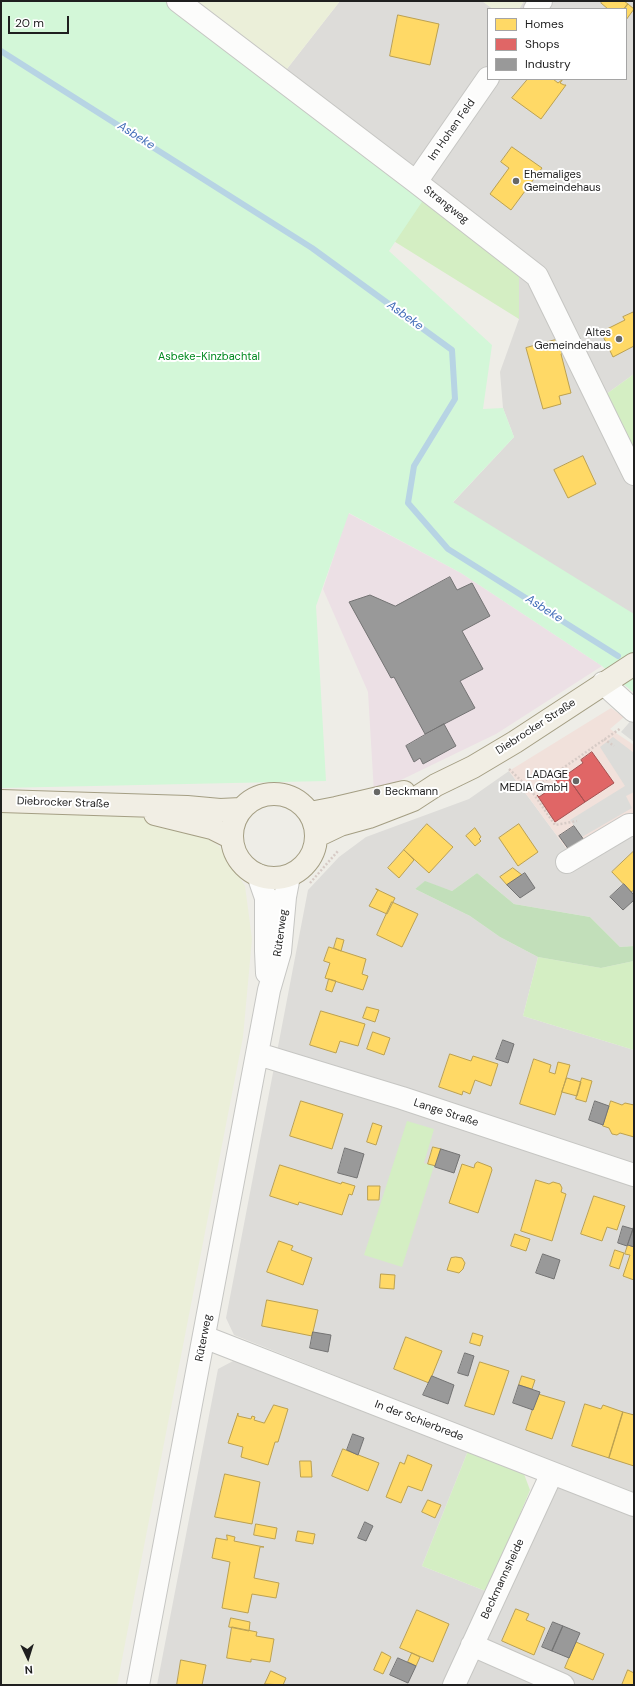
<!DOCTYPE html>
<html>
<head>
<meta charset="utf-8">
<style>
	body { margin:0 }
	#map { position:relative; width:635px; height:1686px; overflow:hidden; background:#eeede7; font-family:"DM Sans",sans-serif }
	canvas { display:block }
	.frame { position:absolute; inset:0; border:2px solid #1f1f1f; pointer-events:none }
	.legend { position:absolute; left:487px; top:8px; width:140px; height:72px; box-sizing:border-box; background:#fff; border:1px solid #a5a5a5; margin:0; padding:5px 7px; list-style:none; font-size:12px; color:#1f1f1f }
	.legend li { display:flex; align-items:center; gap:8px; height:20px }
	.legend b { width:20px; border:1px solid #a5a5a5 }
	.north { position:absolute; left:8px; top:1638px; width:40px; height:40px; -webkit-text-stroke:3px #fff; paint-order:stroke; rotate:176deg; font-size:11px; font-weight:700; line-height:16px; text-align:center; color:#1f1f1f }
	.north::after { content:''; display:block; margin:auto; width:14px; height:18px; background:#1f1f1f; clip-path:polygon(50% 0,100% 100%,50% 72%,0 100%) }
	.scale { position:absolute; left:8px; top:16px; width:61px; height:18px; box-sizing:border-box; border:2px solid #1f1f1f; border-top:0; padding-left:5px; font-size:12px; line-height:14px; white-space:nowrap; color:#1f1f1f; -webkit-text-stroke:3px #fff; paint-order:stroke }
</style>
</head>
<body>
<div id="map">
<canvas width="635" height="1686"></canvas>
<div class="frame"></div>
<ul class="legend">
<li><b style="height:11px;background:#ffd966"></b>Homes</li>
<li><b style="height:11px;background:#e06666"></b>Shops</li>
<li><b style="height:11px;background:#999"></b>Industry</li>
</ul>
<div class="north">N</div>
<div class="scale">20 m</div>
</div>
<script>
const g = document.querySelector('canvas').getContext('2d');
g.lineJoin = 'round';
function paint(path, color) { g.fillStyle = color; g.fill(path, 'evenodd'); }
function trace(path, color, width, dash) { g.strokeStyle = color; g.lineWidth = width; g.lineCap = dash ? 'butt' : 'round'; g.setLineDash(dash || []); g.stroke(path); }
function label(font, color, halo, rows, align = 'center') {
  g.font = font + ' "DM Sans",sans-serif'; g.lineWidth = 4; g.setLineDash([]); g.textBaseline = 'middle'; g.strokeStyle = halo; g.fillStyle = color; for (const [text, x, y, turn = 0] of rows) {
    g.save(); g.translate(x, y); g.rotate((+turn || 0) * Math.PI / 180); g.textAlign = isNaN(turn) ? turn : align; if (halo) g.strokeText(text, 0, 0); g.fillText(text, 0, 0); g.restore();
  }
}
const residential = new Path2D(`
	M 340,1 L 482,1 L 493,9 L 488,9 L 488,79 L 626,79 L 626,9 L 519,9 L 524,1 L 634,1 L 634,374 L 605,395 L 634,453 L 634,621 L 432,525 L 514,437 L 503,408 L 500,372 L 519,319 L 283,74 Z
	M 509,771 L 569,852 L 634,813 L 634,946 L 620,947 L 590,917 L 514,904 L 477,873 L 452,891 L 425,882 L 415,889 L 470,916 L 500,937 L 538,957 L 523,1016 L 634,1050 L 634,1685 L 462,1685 L 562,1466 L 234,1335 L 226,1318 L 308,890 L 339,857 L 366,837 L 469,799 Z
	M 235,1360 L 468,1451 L 422,1566 L 488,1592 L 446,1685 L 157,1685 L 218,1369 Z`);
const commercial = new Path2D(`
	M 611,708 L 624,717 L 610,729 L 634,745 L 634,813 L 569,852 L 509,771 Z`);
const industrial = new Path2D(`
	M 348,513 L 461,573 L 602,666 L 496,734 L 374,793 L 368,692 L 323,589 Z`);
const farmland = new Path2D(`
	M 186,1 L 340,1 L 283,74 Z
	M 482,1 L 524,1 L 519,9 L 493,9 Z
	M 1,812 L 120,813 L 190,828 L 219,846 L 245,886 L 252,939 L 243,1037 L 117,1685 L 1,1685 Z`);
const grass = new Path2D(`
	M 8,1 L 169,1 L 519,269 L 519,319 Z
	M 634,374 L 634,453 L 605,395 Z
	M 538,957 L 601,968 L 634,961 L 634,1050 L 523,1016 Z
	M 407,1121 L 434,1129 L 424,1163 L 434,1166 L 402,1267 L 364,1255 Z
	M 468,1451 L 524,1474 L 530,1490 L 488,1592 L 422,1566 Z`);
const forest = new Path2D(`
	M 477,873 L 514,904 L 590,917 L 620,947 L 634,946 L 634,961 L 601,968 L 538,957 L 500,937 L 470,916 L 415,889 L 425,881 L 452,891 Z`);
const park = new Path2D(`
	M 1,1 L 169,1 L 426,196 L 389,251 L 492,345 L 483,409 L 503,408 L 514,437 L 453,502 L 634,614 L 634,693 L 602,666 L 461,573 L 349,513 L 316,606 L 326,781 L 1,788 Z`);
const parking = new Path2D(`
	M 634,717 L 634,742 L 621,732 Z
	M 613,737 L 634,753 L 634,792 L 626,796 L 632,808 L 582,837 L 570,820 L 625,786 L 600,747 Z`);
const homes = new Path2D(`
	M 603,1 L 624,1 L 628,4 L 624,9 L 608,9 L 601,3 Z
	M 628,4 L 634,9 L 626,20 L 626,9 L 624,9 Z
	M 398,15 L 439,24 L 430,65 L 390,56 Z
	M 528,79 L 553,79 L 558,83 L 563,79 L 560,83 L 564,85 L 566,85 L 541,119 L 512,98 Z
	M 512,147 L 542,168 L 511,210 L 490,194 L 509,168 L 501,162 Z
	M 634,312 L 634,346 L 613,357 L 601,332 L 625,320 L 623,317 Z
	M 559,339 L 563,353 L 561,354 L 571,393 L 559,396 L 561,404 L 543,409 L 526,348 Z
	M 583,456 L 596,484 L 568,498 L 554,470 Z
	M 427,824 L 453,847 L 429,873 L 404,850 Z
	M 519,824 L 538,852 L 518,866 L 499,838 Z
	M 475,828 L 481,837 L 479,839 L 481,841 L 475,846 L 466,836 Z
	M 404,850 L 414,860 L 399,878 L 388,868 Z
	M 634,851 L 634,890 L 631,892 L 612,872 Z
	M 513,868 L 522,875 L 507,885 L 500,877 Z
	M 376,889 L 395,898 L 387,914 L 369,906 L 378,890 Z
	M 392,902 L 418,914 L 402,947 L 377,935 Z
	M 337,938 L 344,940 L 341,951 L 334,948 Z
	M 329,947 L 366,959 L 362,974 L 368,976 L 363,990 L 325,978 L 330,963 L 324,961 Z
	M 329,979 L 336,981 L 332,992 L 326,990 Z
	M 367,1007 L 379,1010 L 375,1022 L 363,1018 Z
	M 321,1011 L 365,1024 L 358,1046 L 340,1041 L 336,1053 L 310,1045 Z
	M 373,1032 L 390,1038 L 384,1055 L 367,1049 Z
	M 450,1054 L 471,1061 L 473,1056 L 498,1064 L 491,1086 L 475,1080 L 470,1094 L 463,1091 L 462,1095 L 439,1087 Z
	M 534,1059 L 551,1065 L 549,1072 L 555,1074 L 558,1062 L 570,1065 L 555,1115 L 520,1104 Z
	M 567,1078 L 581,1082 L 577,1096 L 562,1092 Z
	M 582,1078 L 592,1081 L 586,1102 L 576,1099 Z
	M 301,1101 L 343,1114 L 332,1149 L 290,1136 Z
	M 611,1101 L 622,1105 L 625,1103 L 634,1105 L 634,1137 L 620,1133 L 617,1135 L 612,1134 L 609,1128 L 603,1126 Z
	M 373,1123 L 382,1126 L 376,1145 L 367,1142 Z
	M 433,1147 L 441,1149 L 436,1166 L 428,1164 Z
	M 478,1162 L 491,1167 L 492,1170 L 478,1213 L 449,1203 L 462,1164 L 474,1168 L 475,1164 Z
	M 280,1165 L 341,1184 L 342,1182 L 355,1186 L 352,1195 L 349,1194 L 342,1215 L 299,1202 L 298,1205 L 270,1196 Z
	M 536,1180 L 549,1184 L 553,1182 L 560,1184 L 562,1188 L 561,1192 L 566,1194 L 552,1241 L 521,1231 Z
	M 368,1186 L 380,1186 L 379,1200 L 368,1200 Z
	M 594,1196 L 625,1206 L 617,1230 L 607,1227 L 602,1241 L 581,1234 Z
	M 515,1234 L 530,1239 L 526,1251 L 511,1246 Z
	M 279,1241 L 293,1246 L 291,1250 L 312,1258 L 303,1285 L 267,1272 Z
	M 628,1245 L 634,1247 L 634,1280 L 623,1276 L 630,1255 L 625,1254 Z
	M 615,1250 L 624,1253 L 619,1269 L 610,1266 Z
	M 456,1257 L 462,1258 L 465,1263 L 463,1269 L 459,1273 L 447,1270 L 451,1258 Z
	M 381,1274 L 395,1275 L 394,1289 L 380,1288 Z
	M 267,1300 L 318,1310 L 312,1336 L 262,1326 Z
	M 473,1333 L 483,1336 L 480,1346 L 470,1343 Z
	M 406,1337 L 442,1351 L 429,1383 L 394,1369 Z
	M 480,1362 L 509,1371 L 494,1415 L 465,1406 Z
	M 522,1376 L 535,1380 L 532,1389 L 519,1385 Z
	M 538,1394 L 565,1402 L 552,1439 L 526,1430 Z
	M 585,1404 L 601,1409 L 603,1405 L 623,1412 L 609,1458 L 572,1446 Z
	M 274,1405 L 288,1409 L 278,1442 L 275,1442 L 268,1465 L 241,1457 L 243,1447 L 228,1443 L 238,1413 L 238,1416 L 251,1419 L 252,1416 L 255,1417 L 254,1420 L 264,1423 Z
	M 623,1412 L 634,1415 L 634,1466 L 609,1458 Z
	M 343,1449 L 379,1463 L 368,1491 L 332,1476 Z
	M 408,1455 L 432,1465 L 422,1491 L 408,1486 L 401,1503 L 386,1497 L 400,1462 L 404,1464 Z
	M 300,1461 L 311,1461 L 312,1477 L 301,1477 Z
	M 225,1474 L 260,1482 L 252,1524 L 215,1517 Z
	M 428,1500 L 441,1505 L 435,1518 L 422,1512 Z
	M 256,1524 L 277,1528 L 275,1539 L 254,1535 Z
	M 298,1531 L 315,1534 L 313,1544 L 296,1541 Z
	M 227,1535 L 235,1537 L 234,1541 L 264,1547 L 260,1547 L 254,1578 L 279,1583 L 276,1598 L 252,1594 L 248,1613 L 222,1608 L 230,1562 L 212,1558 L 216,1538 L 227,1540 Z
	M 516,1609 L 529,1614 L 526,1620 L 545,1628 L 534,1655 L 502,1641 Z
	M 417,1610 L 449,1624 L 433,1662 L 400,1648 Z
	M 231,1618 L 250,1622 L 249,1631 L 229,1627 Z
	M 232,1627 L 257,1632 L 256,1636 L 274,1639 L 270,1662 L 251,1659 L 251,1662 L 227,1658 Z
	M 576,1642 L 604,1654 L 593,1680 L 565,1668 Z
	M 382,1652 L 391,1657 L 383,1674 L 374,1670 Z
	M 412,1653 L 420,1657 L 416,1666 L 408,1662 Z
	M 181,1660 L 206,1665 L 202,1685 L 177,1685 Z
	M 628,1670 L 634,1673 L 634,1685 L 622,1685 Z
	M 271,1671 L 286,1678 L 283,1685 L 265,1684 Z`);
const shops = new Path2D(`
	M 592,752 L 614,783 L 585,802 L 566,775 L 583,763 L 581,760 Z
	M 566,775 L 585,802 L 555,822 L 537,795 L 539,797 L 549,790 L 547,787 Z`);
const industry = new Path2D(`
	M 450,577 L 457,590 L 472,583 L 490,616 L 462,631 L 483,669 L 460,681 L 475,708 L 425,734 L 394,677 L 391,678 L 349,602 L 370,595 L 395,606 Z
	M 444,724 L 456,746 L 423,764 L 420,758 L 414,762 L 406,746 Z
	M 574,826 L 584,840 L 569,850 L 559,836 Z
	M 525,873 L 535,888 L 520,898 L 507,885 Z
	M 624,884 L 634,895 L 634,900 L 623,910 L 610,897 Z
	M 503,1040 L 514,1044 L 508,1063 L 496,1059 Z
	M 595,1101 L 609,1106 L 603,1125 L 589,1120 Z
	M 345,1148 L 364,1154 L 357,1178 L 338,1173 Z
	M 441,1149 L 460,1155 L 454,1173 L 435,1167 Z
	M 623,1226 L 633,1229 L 627,1246 L 618,1243 Z
	M 634,1226 L 634,1247 L 628,1245 Z
	M 543,1254 L 560,1260 L 554,1279 L 536,1273 Z
	M 313,1332 L 331,1335 L 328,1352 L 310,1348 Z
	M 465,1353 L 474,1356 L 468,1376 L 458,1373 Z
	M 432,1376 L 454,1385 L 448,1404 L 423,1395 Z
	M 519,1385 L 540,1392 L 533,1410 L 513,1403 Z
	M 353,1434 L 364,1438 L 358,1455 L 347,1450 Z
	M 365,1522 L 373,1526 L 366,1541 L 358,1538 Z
	M 553,1622 L 563,1626 L 552,1651 L 542,1647 Z
	M 563,1626 L 580,1633 L 569,1658 L 552,1651 Z
	M 398,1658 L 416,1666 L 408,1683 L 390,1675 Z`);
const stream = new Path2D(`
	M 1,51 L 312,248 L 452,350 L 455,399 L 414,466 L 408,503 L 448,549 L 618,656`);
const path = new Path2D(`
	M 604,739 L 614,746
	M 509,769 L 531,790 L 621,728
	M 531,790 L 555,825 L 577,821
	M 310,883 L 338,851`);
const minor = new Path2D(`
	M 178,1 L 416,182 L 537,276 L 634,474
	M 535,9 L 541,1
	M 416,182 L 488,78
	M 603,683 L 634,711
	M 567,862 L 629,825 L 634,825
	M 258,875 L 266,898 L 266,951 L 267,973
	M 258,1054 L 402,1098 L 634,1175
	M 204,1337 L 634,1505
	M 472,1645 L 563,1685
	M 138,1685 L 269,990 L 280,952 L 285,897 L 289,876
	M 454,1685 L 552,1473`);
const major = new Path2D(`
	M232 836a42 42 0 1 1 84 0a42 42 0 1 1-84 0Z
	M 1,801 L 187,807 L 220,810 L 241,809
	M 310,813 L 336,808 L 404,792
	M 155,814 L 212,828 L 232,838
	M 317,836 L 340,825 L 369,817 L 413,800 L 436,785 L 473,767 L 515,742 L 634,664`);
const markers = [
	[516,181,4,"#676765"],
	[619,339,4,"#676765"],
	[576,781,4,"#676765"],
	[377,792,4,"#676765"]
];
const streetNames = [
	["Im Hohen Feld",452,130,-55],
	["Strangweg",446,205,38],
	["Diebrocker Straße",536,727,-33],
	["Diebrocker Straße",63,803,2],
	["Rüterweg",281,933,-82],
	["Lange Straße",446,1113,18],
	["Rüterweg",204,1338,-79],
	["In der Schierbrede",419,1421,21],
	["Beckmannsheide",503,1579,-65]
];
const poiNames = [
	["Ehemaliges",524,175],
	["Gemeindehaus",524,188],
	["Altes",611,333,"right"],
	["Gemeindehaus",611,346,"right"],
	["LADAGE",568,775,"right"],
	["MEDIA GmbH",568,788,"right"],
	["Beckmann",385,792]
];
const parkNames = [
	["Asbeke-Kinzbachtal",209,357]
];
const waterNames = [
	["Asbeke",136,136,32],
	["Asbeke",405,316,36],
	["Asbeke",544,609,32]
];
paint(residential, '#dddcd9');
paint(commercial, '#f1e1db');
paint(industrial, '#ece0e5');
paint(farmland, '#ebefd9');
paint(grass, '#d4eec3');
paint(forest, '#c2dfba');
paint(park, '#d3f7d8');
paint(parking, '#dcdcd9');
paint(homes, '#ffd966');
trace(homes, '#bca151', 1);
paint(shops, '#e06666');
trace(shops, '#a65151', 1);
paint(industry, '#999');
trace(industry, '#747474', 1);
trace(stream, '#b7d4e4', 6);
trace(minor, '#c6c6c3', 24);
trace(major, '#a49e83', 24);
trace(path, '#d7cbc6', 2.5, [2, 2]);
trace(minor, '#fcfcfb', 22);
trace(major, '#f1eee4', 22);
for (const [x, y, r, color] of markers) { const dot = new Path2D(); dot.arc(x, y, r, 0, 2 * Math.PI); g.fillStyle = color; g.fill(dot); trace(dot, '#fff', 1.5); }
label('11px', '#1f1f1f', '#fff', streetNames);
label('11px', '#1f1f1f', '#fff', poiNames, 'left');
label('11px', '#01891f', '#fff', parkNames);
label('italic 12px', '#416cb8', '#fff', waterNames);
</script>
</body>
</html>
